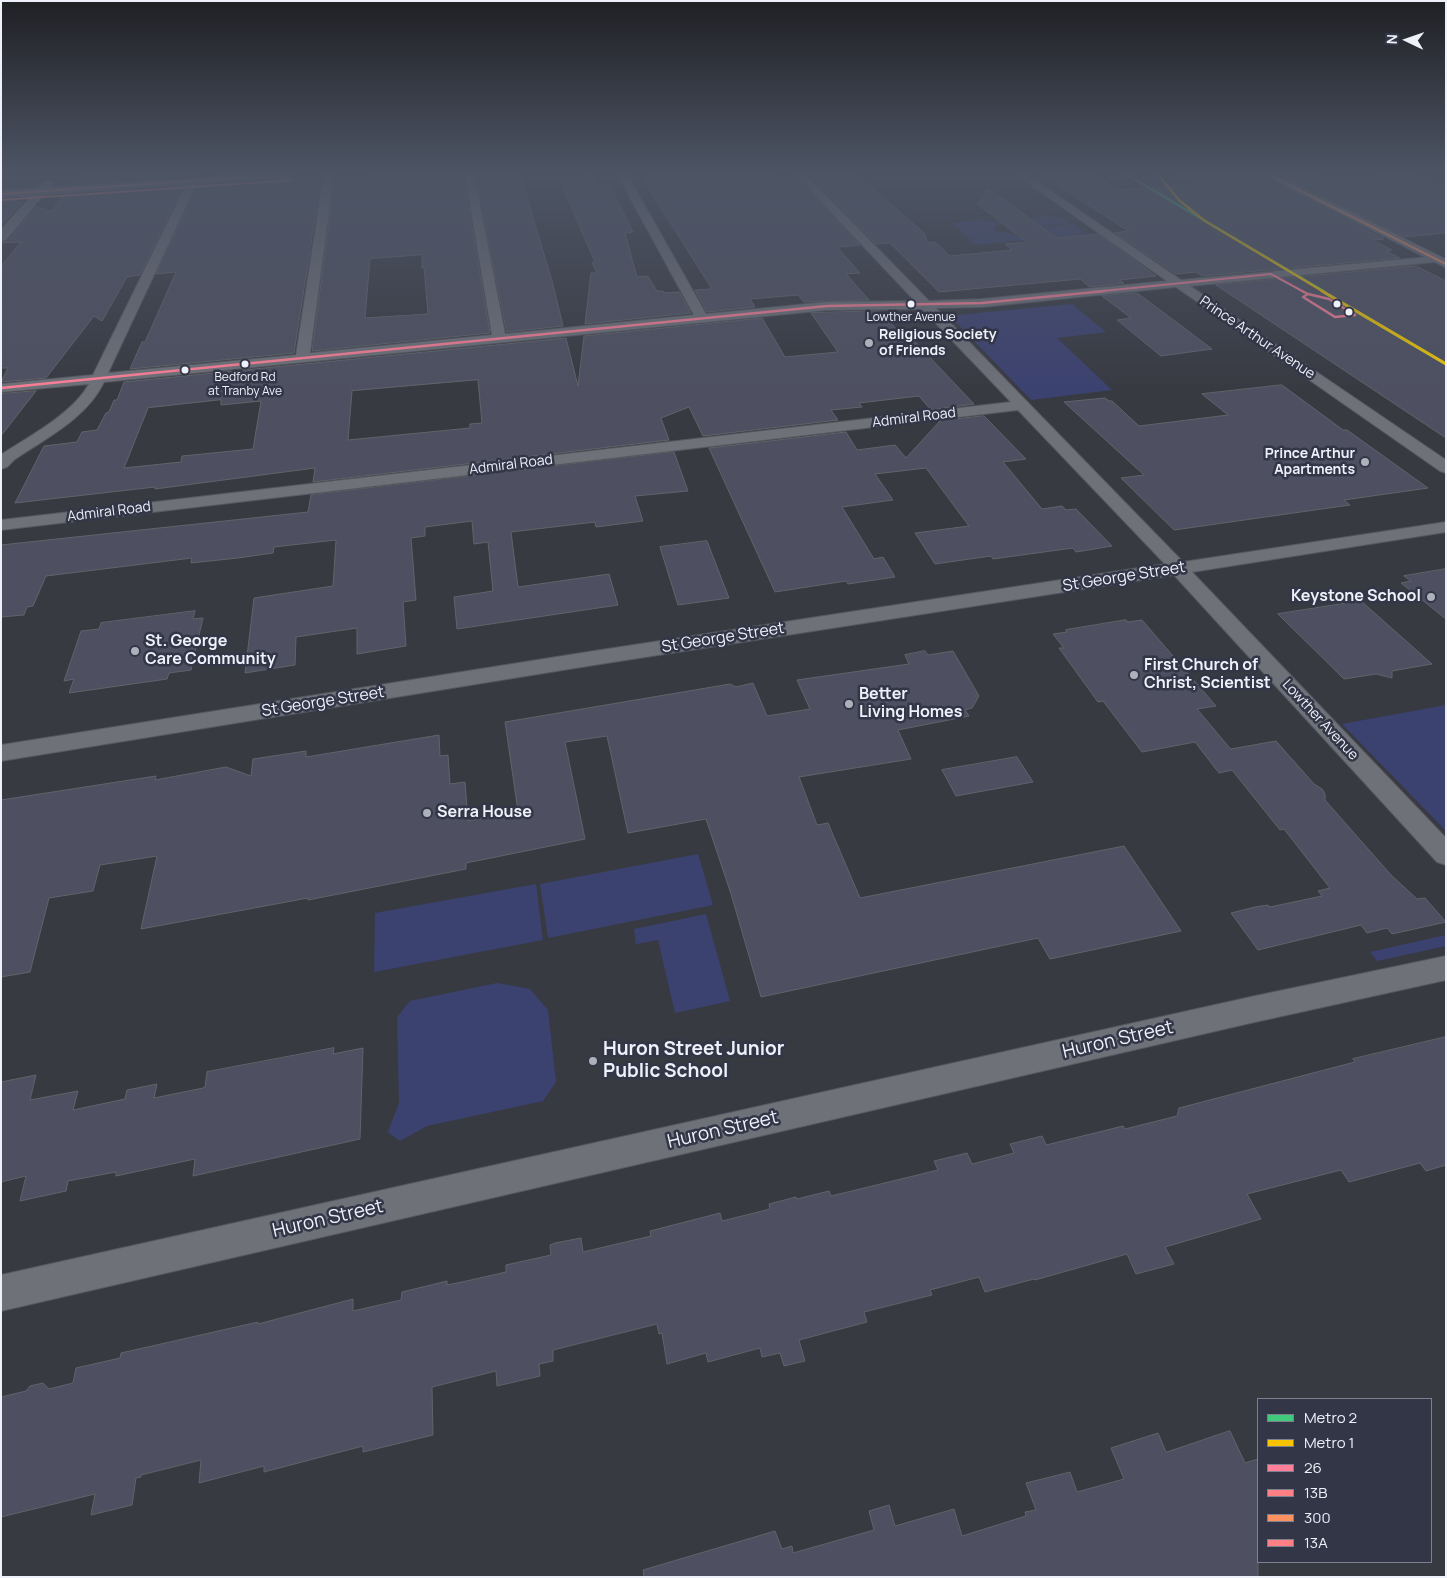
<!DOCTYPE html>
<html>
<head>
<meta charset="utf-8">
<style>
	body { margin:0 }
	#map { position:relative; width:1447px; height:1578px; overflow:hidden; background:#383a42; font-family:Manrope,sans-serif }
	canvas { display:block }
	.frame { position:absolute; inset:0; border:2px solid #eef0fa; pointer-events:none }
	.legend { position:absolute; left:1257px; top:1398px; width:175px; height:165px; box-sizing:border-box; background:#333647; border:1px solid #7e808f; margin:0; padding:6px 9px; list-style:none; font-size:15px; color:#eef0fa }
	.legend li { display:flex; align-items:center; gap:10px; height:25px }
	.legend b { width:25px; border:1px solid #7e808f }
	.north { position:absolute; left:1382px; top:15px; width:50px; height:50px; -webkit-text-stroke:4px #333647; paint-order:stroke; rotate:273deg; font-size:14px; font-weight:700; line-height:20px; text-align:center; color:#eef0fa }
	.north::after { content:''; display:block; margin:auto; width:18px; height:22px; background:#eef0fa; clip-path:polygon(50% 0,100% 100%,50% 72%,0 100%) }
</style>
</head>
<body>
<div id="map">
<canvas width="1447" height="1578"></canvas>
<div class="frame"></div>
<ul class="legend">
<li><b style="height:6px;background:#40c87b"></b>Metro 2</li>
<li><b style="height:6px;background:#f8c300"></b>Metro 1</li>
<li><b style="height:6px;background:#ff8098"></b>26</li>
<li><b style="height:6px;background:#ff8084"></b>13B</li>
<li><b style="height:6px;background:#fa915f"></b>300</li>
<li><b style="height:6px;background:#ff8084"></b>13A</li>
</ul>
<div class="north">N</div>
</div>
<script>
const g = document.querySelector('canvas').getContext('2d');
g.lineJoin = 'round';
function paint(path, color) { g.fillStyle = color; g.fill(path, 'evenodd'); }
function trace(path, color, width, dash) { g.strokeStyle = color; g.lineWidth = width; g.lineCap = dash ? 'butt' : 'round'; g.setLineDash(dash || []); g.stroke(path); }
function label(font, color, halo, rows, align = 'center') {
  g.font = font + ' Manrope,sans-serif'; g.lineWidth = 5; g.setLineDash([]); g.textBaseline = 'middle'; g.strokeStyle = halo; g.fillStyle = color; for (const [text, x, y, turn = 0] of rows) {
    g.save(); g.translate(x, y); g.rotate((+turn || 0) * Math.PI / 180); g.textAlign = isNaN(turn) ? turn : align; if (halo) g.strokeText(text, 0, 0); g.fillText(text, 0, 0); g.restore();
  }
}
const green = new Path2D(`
	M 1039,215 L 1064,218 L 1071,223 L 1041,226 L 1031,218 L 1039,217 Z
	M 984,219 L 987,222 L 998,221 L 1002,224 L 995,226 L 994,230 L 1009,234 L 1055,237 L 975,245 L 952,223 Z
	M 1073,224 L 1087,234 L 1057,237 L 1043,227 Z
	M 1072,304 L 1106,332 L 1057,338 L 1112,390 L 1031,400 L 952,318 L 957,315 Z
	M 1446,705 L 1446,831 L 1342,724 Z
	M 698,854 L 713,905 L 548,938 L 540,884 Z
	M 536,884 L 543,940 L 374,972 L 375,913 Z
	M 706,914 L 730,1001 L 675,1013 L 658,940 L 636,944 L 634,929 Z
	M 1446,935 L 1446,946 L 1377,961 L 1370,952 Z
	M 497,983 L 530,989 L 548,1010 L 556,1082 L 543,1101 L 427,1126 L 400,1141 L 388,1132 L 399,1103 L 397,1017 L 410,1001 Z`);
const building = new Path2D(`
	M 79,174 L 201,174 L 200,175 L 72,184 Z
	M 416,174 L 463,174 L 490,333 L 312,351 L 335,178 ZM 422,255 L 422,268 L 424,267 L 428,314 L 365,318 L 370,259 Z
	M 475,174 L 520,174 L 552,281 L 563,326 L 507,332 Z
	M 648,174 L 775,174 L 780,177 L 794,176 L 860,245 L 837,247 L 860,273 L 846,274 L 869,300 L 804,302 L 798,295 L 750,299 L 755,307 L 707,312 L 695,290 L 712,289 L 644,181 L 646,181 L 645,178 L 651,178 Z
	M 825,174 L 857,174 L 924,233 L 928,243 L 935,242 L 950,256 L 1012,250 L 1005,244 L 1027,242 L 977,204 L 988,188 L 1057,238 L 1098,234 L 1156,276 L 1119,280 L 1124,283 L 1090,287 L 1080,279 L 939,292 L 890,243 L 876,244 L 809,175 Z
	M 1041,174 L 1093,174 L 1118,190 L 1196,185 L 1175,174 L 1259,174 L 1384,239 L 1372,240 L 1392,250 L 1386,251 L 1400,258 L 1202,276 L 1196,272 L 1176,274 L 1115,233 L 1128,231 Z
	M 1278,174 L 1317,174 L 1317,180 L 1414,174 L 1446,187 L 1446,233 L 1405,237 Z
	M 593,176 L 597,185 L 609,184 L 633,232 L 625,233 L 637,277 L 648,276 L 657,291 L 663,291 L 664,293 L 679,292 L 691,313 L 585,324 L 591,273 L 597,273 L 592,263 L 595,262 L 559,179 Z
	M 321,179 L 294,353 L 130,369 L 142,342 L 145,342 L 176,272 L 156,274 L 198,186 Z
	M 183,187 L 140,275 L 127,277 L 102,321 L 94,316 L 46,378 L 1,382 L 8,368 L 1,368 L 1,266 L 21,242 L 1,243 L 7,241 L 36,207 L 51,211 L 63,196 Z
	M 9,199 L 22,203 L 1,226 L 1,200 Z
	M 1416,266 L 1446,281 L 1446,438 L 1216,285 Z
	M 1137,293 L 1183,327 L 1212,349 L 1161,356 L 1117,320 L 1131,318 L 1102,296 Z
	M 880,311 L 898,331 L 904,330 L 974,404 L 931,410 L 919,396 L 859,403 L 862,407 L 831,410 L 838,420 L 703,436 L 689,407 L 661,418 L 669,440 L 313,482 L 315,468 L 155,489 L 155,487 L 15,503 L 44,446 L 77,442 L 82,432 L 97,430 L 106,413 L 109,412 L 114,400 L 117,400 L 124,382 L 566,338 L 578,386 L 584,336 L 762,318 L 785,357 L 838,352 L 811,313 ZM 478,380 L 482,423 L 470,424 L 470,428 L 348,440 L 352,391 ZM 221,400 L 221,405 L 261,401 L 253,449 L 182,456 L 181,462 L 124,468 L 148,408 Z
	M 1282,385 L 1343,430 L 1347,430 L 1428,488 L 1344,500 L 1350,505 L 1174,530 L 1121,478 L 1144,475 L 1064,402 L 1105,398 L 1109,401 L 1112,401 L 1139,426 L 1228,415 L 1202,394 Z
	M 36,391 L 1,436 L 1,394 Z
	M 984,416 L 1026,459 L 1003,462 L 1042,509 L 1062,506 L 1066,510 L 1076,509 L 1112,546 L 1076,552 L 1073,548 L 993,559 L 991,556 L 935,564 L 915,533 L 969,526 L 926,468 L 875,474 L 893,500 L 842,507 L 874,559 L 883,557 L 895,577 L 848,584 L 846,581 L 775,592 L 709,448 L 846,432 L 857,450 L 895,445 L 906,458 L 940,421 Z
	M 674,452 L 688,491 L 635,496 L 643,521 L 596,527 L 595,522 L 511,532 L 518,587 L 609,574 L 618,605 L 457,629 L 454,597 L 493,591 L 488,542 L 474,544 L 472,521 L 425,527 L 425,536 L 411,538 L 416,600 L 403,602 L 406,646 L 357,654 L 357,628 L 296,637 L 295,665 L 245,673 L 254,598 L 333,586 L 336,540 L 274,547 L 273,553 L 238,558 L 191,563 L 192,558 L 46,576 L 33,606 L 27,607 L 24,615 L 1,617 L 1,545 L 308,512 L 311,495 Z
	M 707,541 L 729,598 L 678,605 L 660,547 Z
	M 1446,569 L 1446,619 L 1401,583 L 1411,581 L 1404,576 Z
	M 1361,601 L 1405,640 L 1432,664 L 1392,671 L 1392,678 L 1376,674 L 1344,679 L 1278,614 Z
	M 195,611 L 193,619 L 203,618 L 191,670 L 169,673 L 167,679 L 69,693 L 74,679 L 64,681 L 81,631 L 99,629 L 101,623 Z
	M 1126,620 L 1128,622 L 1142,620 L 1216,706 L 1197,709 L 1228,746 L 1231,749 L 1276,741 L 1314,784 L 1322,789 L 1325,794 L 1325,800 L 1391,875 L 1417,899 L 1425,898 L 1446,922 L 1392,934 L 1387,928 L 1367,933 L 1361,925 L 1258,950 L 1231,913 L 1255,907 L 1268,905 L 1270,907 L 1322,896 L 1318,891 L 1330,888 L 1284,829 L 1280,830 L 1232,770 L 1219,773 L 1195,742 L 1142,752 L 1103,701 L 1098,702 L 1059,648 L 1064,648 L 1053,634 L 1067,632 L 1066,630 Z
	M 925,651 L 928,655 L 953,651 L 979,696 L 972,708 L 965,710 L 969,716 L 898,730 L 911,759 L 799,777 L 817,825 L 828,823 L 860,898 L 1124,846 L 1181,931 L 1050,959 L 1038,938 L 761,997 L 731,894 L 706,819 L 628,833 L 607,736 L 565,742 L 585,839 L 466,863 L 466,869 L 308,900 L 308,898 L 141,929 L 157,856 L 100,865 L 93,891 L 49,898 L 30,972 L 1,977 L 1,800 L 156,776 L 155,780 L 226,767 L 251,776 L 253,759 L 306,751 L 306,757 L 439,735 L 440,756 L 448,755 L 450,784 L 465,782 L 468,821 L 518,811 L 505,722 L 730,684 L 736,687 L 753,683 L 767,716 L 810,709 L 797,680 L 909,664 L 905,655 Z
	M 1017,757 L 1033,782 L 956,796 L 942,770 Z
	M 1446,1037 L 1446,1165 L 1426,1171 L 1420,1163 L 1349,1182 L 1341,1170 L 1247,1194 L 1261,1219 L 1165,1247 L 1174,1264 L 1136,1274 L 1127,1254 L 1035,1280 L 1034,1279 L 985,1292 L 979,1277 L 930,1290 L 932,1295 L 864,1312 L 867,1322 L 799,1340 L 805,1361 L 784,1366 L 780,1353 L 762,1357 L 760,1348 L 708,1362 L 706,1353 L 667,1364 L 662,1333 L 659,1334 L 657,1324 L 553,1350 L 553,1361 L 539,1364 L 540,1376 L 497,1386 L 496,1371 L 432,1387 L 433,1435 L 363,1452 L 363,1446 L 264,1472 L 264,1466 L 199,1483 L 201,1460 L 141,1475 L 141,1477 L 136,1478 L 132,1505 L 91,1515 L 95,1494 L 1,1517 L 1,1397 L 26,1391 L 30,1386 L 43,1383 L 49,1389 L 73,1383 L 76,1368 L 120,1358 L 121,1353 L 258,1322 L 258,1324 L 353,1299 L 353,1311 L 401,1300 L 402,1292 L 447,1281 L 447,1285 L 462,1282 L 506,1272 L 506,1265 L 551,1255 L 550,1245 L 555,1243 L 581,1238 L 583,1252 L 651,1236 L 650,1231 L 720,1213 L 722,1221 L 770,1209 L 769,1204 L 796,1197 L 797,1199 L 829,1191 L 831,1196 L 938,1170 L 934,1161 L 967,1153 L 972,1164 L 1014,1153 L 1010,1144 L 1042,1136 L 1046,1145 L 1123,1126 L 1125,1129 L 1177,1116 L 1179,1108 L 1355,1062 L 1353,1059 Z
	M 334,1048 L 333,1054 L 363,1048 L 360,1139 L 193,1176 L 195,1159 L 116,1176 L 116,1172 L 68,1181 L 66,1191 L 20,1201 L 26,1176 L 1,1182 L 1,1082 L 36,1075 L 30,1100 L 78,1091 L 73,1110 L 125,1099 L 127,1090 L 157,1084 L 154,1098 L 203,1088 L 205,1087 L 207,1072 Z
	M 1230,1431 L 1245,1463 L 1258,1459 L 1258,1577 L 644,1577 L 643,1570 L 775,1531 L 782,1549 L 792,1546 L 793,1553 L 874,1530 L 869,1511 L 889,1505 L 895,1526 L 954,1509 L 962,1536 L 1026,1516 L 1025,1512 L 1036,1510 L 1026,1483 L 1070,1472 L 1077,1492 L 1124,1479 L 1111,1448 L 1158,1433 L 1166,1452 Z`);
const street = new Path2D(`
	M 324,174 L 334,174 L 310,353 L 492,335 L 465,174 L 474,175 L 505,334 L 694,315 L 617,174 L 627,174 L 706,314 L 827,302 L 915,301 L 795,174 L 805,174 L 929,301 L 982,299 L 1167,281 L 1015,174 L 1026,174 L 1181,280 L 1439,256 L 1441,258 L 1439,260 L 1435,262 L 1190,286 L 1446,460 L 1446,473 L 1440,471 L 1176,287 L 982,307 L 936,308 L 1183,562 L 1446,522 L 1446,532 L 1192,572 L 1446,838 L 1446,865 L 1437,862 L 1174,575 L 594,665 L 1,761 L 1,745 L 594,651 L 1165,564 L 1018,410 L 1,530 L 1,520 L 1011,402 L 922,309 L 827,310 L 104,382 C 87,418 45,439 14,460 L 7,467 L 1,469 L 2,454 C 30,436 73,413 89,384 L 1,392 L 1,384 L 93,375 L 189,179 L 193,178 L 198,181 L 108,373 L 296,355 Z
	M 1446,956 L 1446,980 L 1255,1022 L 1,1311 L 1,1275 L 1255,996 Z`);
const secondary = new Path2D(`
	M 248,174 L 298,174 L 292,177 L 44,195 L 6,240 L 1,241 L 1,229 L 31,196 L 1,198 L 1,190 L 37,188 L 44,181 L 48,180 L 54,183 L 51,187 Z`);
const primary = new Path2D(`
	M 1261,174 L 1275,174 L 1446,259 L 1446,268 Z`);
const bus1Far1 = new Path2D(`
	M 1271,274 L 1304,292
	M 1093,292 L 1271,274`);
const bus1 = new Path2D(`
	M 1302,291 L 1308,294
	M 1308,294 L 1329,299 L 1355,315 L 1335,317 L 1303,297 Z
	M 1,388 L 827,306 L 982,303 L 1105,291`);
const bus2 = new Path2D(`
	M 1,194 L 292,174`);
const bus3 = new Path2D(`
	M 1267,174 L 1446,264`);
const bus4 = new Path2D(`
	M 1,200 L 292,180`);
const metro1Far1 = new Path2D(`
	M 1126,174 L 1325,292`);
const metro1 = new Path2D(`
	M 1322,291 L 1446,364`);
const metro2Far1 = new Path2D(`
	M 1157,174 L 1180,201 L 1205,221 L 1324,292`);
const metro2 = new Path2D(`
	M 1322,291 L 1446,364`);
const markers = [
	[911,304,4.5,"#eef0fa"],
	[1337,304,4.5,"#eef0fa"],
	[1349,312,4.5,"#eef0fa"],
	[869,343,5,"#aeb0ba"],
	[245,364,4.5,"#eef0fa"],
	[185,370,4.5,"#eef0fa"],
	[1365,462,5,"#aeb0ba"],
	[1431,597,5,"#aeb0ba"],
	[135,651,5,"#aeb0ba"],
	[1134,675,5,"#aeb0ba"],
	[849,704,5,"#aeb0ba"],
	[427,813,5,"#aeb0ba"],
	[593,1061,5,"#aeb0ba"]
];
const farBusnames = [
	["Lowther Avenue",911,318],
	["Bedford Rd",245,378],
	["at Tranby Ave",245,392]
];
const farPoinames = [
	["Religious Society",879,335],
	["of Friends",879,351],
	["Prince Arthur",1355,454,"right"],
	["Apartments",1355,470,"right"]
];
const farStreetnames = [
	["Prince Arthur Avenue",1257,338,34],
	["Admiral Road",914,418,-7],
	["Admiral Road",511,465,-7],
	["Admiral Road",109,512,-7],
	["Lowther Avenue",1320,720,47]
];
const streetNames = [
	["St George Street",1124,577,-9],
	["St George Street",723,638,-9],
	["St George Street",323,702,-9]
];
const poiNames = [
	["Keystone School",1421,597,"right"],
	["St. George",145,642],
	["Care Community",145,660],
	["First Church of",1144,666],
	["Christ, Scientist",1144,684],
	["Better",859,695],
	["Living Homes",859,713],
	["Serra House",437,813]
];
const nearStreetnames = [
	["Huron Street",1118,1040,-13],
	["Huron Street",723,1130,-13],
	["Huron Street",328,1219,-13]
];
const nearPoinames = [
	["Huron Street Junior",603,1050],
	["Public School",603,1072]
];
paint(green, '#3c4270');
paint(building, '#4e5061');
trace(building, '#61636a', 1);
trace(street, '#56575f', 2);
trace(secondary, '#56575f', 1);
trace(primary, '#56575f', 1);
paint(street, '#6f7179');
paint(secondary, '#74767f');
paint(primary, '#6f717c');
trace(bus1Far1, '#ff8098', 2);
trace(bus1, '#ff8098', 2.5);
trace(bus2, '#ff8084', 2);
trace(bus3, '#fa915f', 2);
trace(bus4, '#ff8084', 2);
trace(metro1Far1, '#40c87b', 2.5);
trace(metro1, '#40c87b', 3);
trace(metro2Far1, '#f8c300', 2.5);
trace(metro2, '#f8c300', 3);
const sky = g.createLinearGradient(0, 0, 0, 394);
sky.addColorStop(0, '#1f2024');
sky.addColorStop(0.44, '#4d5565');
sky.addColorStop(1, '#4d556500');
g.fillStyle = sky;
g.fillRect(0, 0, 1447, 394);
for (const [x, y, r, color] of markers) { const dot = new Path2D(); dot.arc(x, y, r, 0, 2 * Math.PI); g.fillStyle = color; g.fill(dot); trace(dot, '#333647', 2); }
label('12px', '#eef0fa', '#333647', farBusnames);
label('bold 14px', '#eef0fa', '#333647', farPoinames, 'left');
label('14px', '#eef0fa', '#333647', farStreetnames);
label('16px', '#eef0fa', '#333647', streetNames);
label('bold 16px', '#eef0fa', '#333647', poiNames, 'left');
label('19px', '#eef0fa', '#333647', nearStreetnames);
label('bold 19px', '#eef0fa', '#333647', nearPoinames, 'left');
</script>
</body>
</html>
